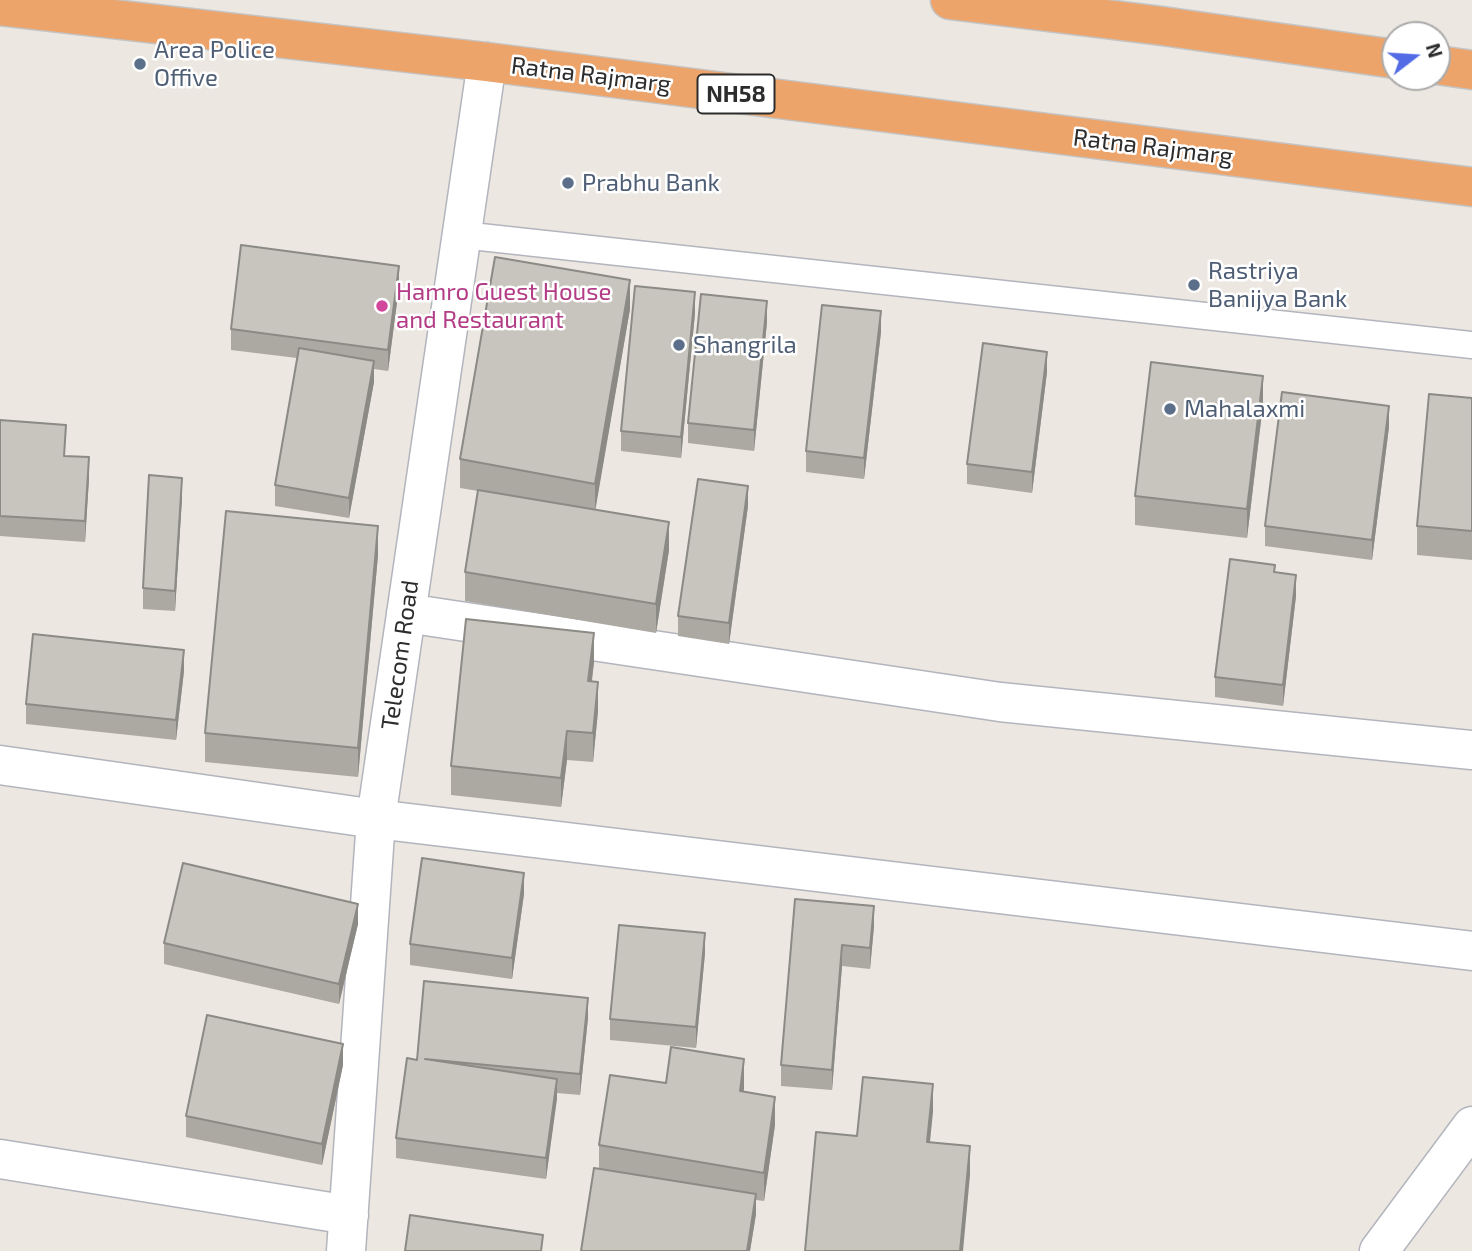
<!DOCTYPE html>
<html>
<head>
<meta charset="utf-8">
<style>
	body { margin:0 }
	#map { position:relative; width:1472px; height:1251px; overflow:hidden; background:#ece7e0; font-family:"Exo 2",sans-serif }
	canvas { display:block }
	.north { position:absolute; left:1381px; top:21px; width:70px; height:70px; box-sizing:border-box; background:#fff; border:2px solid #ababab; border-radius:50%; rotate:73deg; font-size:19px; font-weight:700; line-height:28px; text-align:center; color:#2c2c2c }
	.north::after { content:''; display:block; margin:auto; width:24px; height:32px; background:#536ce5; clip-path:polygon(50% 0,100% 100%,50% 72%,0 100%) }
</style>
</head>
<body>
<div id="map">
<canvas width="1472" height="1251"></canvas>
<div class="north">N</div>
</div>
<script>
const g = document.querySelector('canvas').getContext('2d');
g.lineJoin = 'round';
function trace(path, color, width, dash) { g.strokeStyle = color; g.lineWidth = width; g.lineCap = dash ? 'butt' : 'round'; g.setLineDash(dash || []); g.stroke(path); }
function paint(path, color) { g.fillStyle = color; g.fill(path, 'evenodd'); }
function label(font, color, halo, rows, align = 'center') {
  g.font = font + ' "Exo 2",sans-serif'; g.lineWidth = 5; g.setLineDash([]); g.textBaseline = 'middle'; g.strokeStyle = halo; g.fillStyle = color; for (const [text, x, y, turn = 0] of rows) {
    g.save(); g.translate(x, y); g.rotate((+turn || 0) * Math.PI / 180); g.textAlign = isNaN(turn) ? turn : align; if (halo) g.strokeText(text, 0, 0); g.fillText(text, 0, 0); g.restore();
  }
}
const lane = new Path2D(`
	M 462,235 L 1472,345`);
const street = new Path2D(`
	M 406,613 L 1000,702 L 1472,750
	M 0,765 L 376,819 L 1472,951
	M 0,1159 L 349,1215
	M 346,1251 L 376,819 L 487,62
	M 1379,1251 L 1472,1126`);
const highway = new Path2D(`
	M 950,0 L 1162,26 L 1395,59
	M 0,6 L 487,62 L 1472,187
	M 1437,65 L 1472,70`);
const wall = new Path2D(`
	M 399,287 L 388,371 L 374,369 L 374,382 L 349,518 L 275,506 L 275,485 L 297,358 L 231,350 L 231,329 Z
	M 630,309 L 595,509 L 669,550 L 656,633 L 465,601 L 465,572 L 478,491 L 460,488 L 460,459 Z
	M 695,313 L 681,458 L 621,451 L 621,431 Z
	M 767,322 L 754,451 L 688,443 L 688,423 Z
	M 881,332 L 864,479 L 806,472 L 806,451 Z
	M 1047,372 L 1032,493 L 967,484 L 967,464 Z
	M 1472,398 L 1472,560 L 1417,555 L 1417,526 Z
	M 1263,404 L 1247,538 L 1135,525 L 1135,496 Z
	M 0,420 L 65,456 L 89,478 L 85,542 L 0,536 Z
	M 1389,427 L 1372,560 L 1265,546 L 1265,526 Z
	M 182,498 L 175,611 L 143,609 L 143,588 Z
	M 748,506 L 729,644 L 678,636 L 678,616 Z
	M 378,555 L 358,777 L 205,762 L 205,733 Z
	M 1296,596 L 1283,706 L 1215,697 L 1215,677 Z
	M 594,662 L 592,681 L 598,711 L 593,762 L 567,760 L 561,807 L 451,795 L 451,766 Z
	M 184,671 L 176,740 L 26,724 L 26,704 Z
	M 524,894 L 512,979 L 410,965 L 410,944 Z
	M 795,899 L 874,926 L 870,969 L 842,966 L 832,1090 L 781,1086 L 781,1065 Z
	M 358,924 L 339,1004 L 164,964 L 164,943 Z
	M 705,953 L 696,1048 L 610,1040 L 610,1019 Z
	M 588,1018 L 580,1095 L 557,1093 L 546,1179 L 396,1158 L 396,1138 L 417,1060 Z
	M 343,1065 L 322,1165 L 186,1137 L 186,1116 Z
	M 666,1083 L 744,1088 L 744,1091 L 775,1125 L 764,1201 L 756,1200 L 756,1214 L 750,1251 L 581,1251 L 599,1169 L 599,1145 Z`);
const shadedWall = new Path2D(`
	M 399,266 L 399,287 L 388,371 L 388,350 Z
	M 630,280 L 630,309 L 595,512 L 595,484 Z
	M 695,292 L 695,313 L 681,458 L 681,437 Z
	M 767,301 L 767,322 L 754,451 L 754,430 Z
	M 881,311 L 881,332 L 864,479 L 864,458 Z
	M 1047,352 L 1047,372 L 1032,493 L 1032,472 Z
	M 374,361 L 374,382 L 349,518 L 349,498 Z
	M 1263,376 L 1263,404 L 1247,538 L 1247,509 Z
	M 1389,406 L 1389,427 L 1372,560 L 1372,540 Z
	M 89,457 L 89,478 L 85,542 L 85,521 Z
	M 182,478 L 182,498 L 175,611 L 175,591 Z
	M 748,486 L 748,506 L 729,644 L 729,623 Z
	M 669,522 L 669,550 L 656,633 L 656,604 Z
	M 378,526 L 378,555 L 358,777 L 358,748 Z
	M 1296,575 L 1296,596 L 1283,706 L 1283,685 Z
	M 594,633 L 594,662 L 588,710 L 588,681 Z
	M 184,650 L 184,671 L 176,740 L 176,720 Z
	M 598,682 L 598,711 L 593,762 L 593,733 Z
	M 567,731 L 567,760 L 561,807 L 561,778 Z
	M 524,873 L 524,894 L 512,979 L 512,958 Z
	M 358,904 L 358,924 L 339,1004 L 339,984 Z
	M 874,906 L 874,926 L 870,969 L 870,948 Z
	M 705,933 L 705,953 L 696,1048 L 696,1027 Z
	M 842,945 L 842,966 L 832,1090 L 832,1070 Z
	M 588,998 L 588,1018 L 580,1095 L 580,1074 Z
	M 343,1044 L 343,1065 L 322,1165 L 322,1144 Z
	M 744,1059 L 744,1088 L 740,1119 L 740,1091 Z
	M 557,1079 L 557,1099 L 546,1179 L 546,1158 Z
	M 933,1084 L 933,1112 L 927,1171 L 927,1142 Z
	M 775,1097 L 775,1125 L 764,1201 L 764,1173 Z
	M 970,1146 L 970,1175 L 963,1251 L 960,1251 Z
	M 756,1194 L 756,1214 L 750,1251 L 747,1251 Z`);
const building = new Path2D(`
	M 241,245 L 399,266 L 388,350 L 231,329 Z
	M 495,257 L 630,280 L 595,484 L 460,459 Z
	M 635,286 L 695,292 L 681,437 L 621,431 Z
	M 701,294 L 767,301 L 754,430 L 688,423 Z
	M 822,305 L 881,311 L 864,458 L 806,451 Z
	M 983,343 L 1047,352 L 1032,472 L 967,464 Z
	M 299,348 L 374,361 L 349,498 L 275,485 Z
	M 1151,362 L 1263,376 L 1247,509 L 1135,496 Z
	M 1282,392 L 1389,406 L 1372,540 L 1265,526 Z
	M 1429,394 L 1472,398 L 1472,531 L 1417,526 Z
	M 0,420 L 66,425 L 64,456 L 89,457 L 85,521 L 0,516 Z
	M 149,475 L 182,478 L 175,591 L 143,588 Z
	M 698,479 L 748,486 L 729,623 L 678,616 Z
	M 478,490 L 669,522 L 656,604 L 465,572 Z
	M 226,511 L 378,526 L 358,748 L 205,733 Z
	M 1230,559 L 1275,565 L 1274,572 L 1296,575 L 1283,685 L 1215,677 Z
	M 466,619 L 594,633 L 588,681 L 598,682 L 593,733 L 567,731 L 561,778 L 451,766 Z
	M 33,634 L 184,650 L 176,720 L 26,704 Z
	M 422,858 L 524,873 L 512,958 L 410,944 Z
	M 183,863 L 358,904 L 339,984 L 164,943 Z
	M 795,899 L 874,906 L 870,948 L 842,945 L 832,1070 L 781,1065 Z
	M 619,925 L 705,933 L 696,1027 L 610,1019 Z
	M 424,981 L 588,998 L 580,1074 L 425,1059 L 557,1079 L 546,1158 L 396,1138 L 407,1058 L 417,1060 Z
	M 207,1015 L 343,1044 L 322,1144 L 186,1116 Z
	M 671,1047 L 744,1059 L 740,1091 L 775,1097 L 764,1173 L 599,1145 L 610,1075 L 666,1083 Z
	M 863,1077 L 933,1084 L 927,1142 L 970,1146 L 960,1251 L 805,1251 L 816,1132 L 857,1136 Z
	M 594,1168 L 756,1194 L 747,1251 L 581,1251 Z
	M 410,1215 L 543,1235 L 541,1251 L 405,1251 Z`);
const markers = [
	[140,64,7,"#5c6f8a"],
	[568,183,7,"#5c6f8a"],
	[1194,285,7,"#5c6f8a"],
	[382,306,7,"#d1479c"],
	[679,345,7,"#5c6f8a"],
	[1170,409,7,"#5c6f8a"]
];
const shields = [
	[736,94,77]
];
const shieldNames = [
	["NH58",736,94]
];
const serviceNames = [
	["Area Police",154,50],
	["Offive",154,78],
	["Prabhu Bank",582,183],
	["Rastriya",1208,271],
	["Banijya Bank",1208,299],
	["Shangrila",693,345],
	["Mahalaxmi",1184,409]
];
const streetNames = [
	["Ratna Rajmarg",591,75,7],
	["Ratna Rajmarg",1153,147,7],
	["Telecom Road",400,655,-82]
];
const hotelNames = [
	["Hamro Guest House",396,292],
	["and Restaurant",396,320]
];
trace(lane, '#b3b5be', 29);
trace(street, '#b3b5be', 41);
trace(highway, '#c4c4c4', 41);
trace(lane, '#fff', 26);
trace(street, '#fff', 38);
trace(highway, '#eca46b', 38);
paint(wall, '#aca9a3');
paint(shadedWall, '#8c8a85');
paint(building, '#c8c5be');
trace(building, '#8c8a85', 2);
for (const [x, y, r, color] of markers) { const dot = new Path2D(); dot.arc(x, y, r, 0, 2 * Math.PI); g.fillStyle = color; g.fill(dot); trace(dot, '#fff', 2.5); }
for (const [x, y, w] of shields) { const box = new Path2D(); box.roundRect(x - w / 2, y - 19.5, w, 39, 5); g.fillStyle = '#fff'; g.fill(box); trace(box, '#2c2c2c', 2); }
label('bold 23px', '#2c2c2c', null, shieldNames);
label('24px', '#4e5e75', '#fff', serviceNames, 'left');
label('24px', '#2c2c2c', '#fff', streetNames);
label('24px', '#b23c85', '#fff', hotelNames, 'left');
</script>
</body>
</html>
